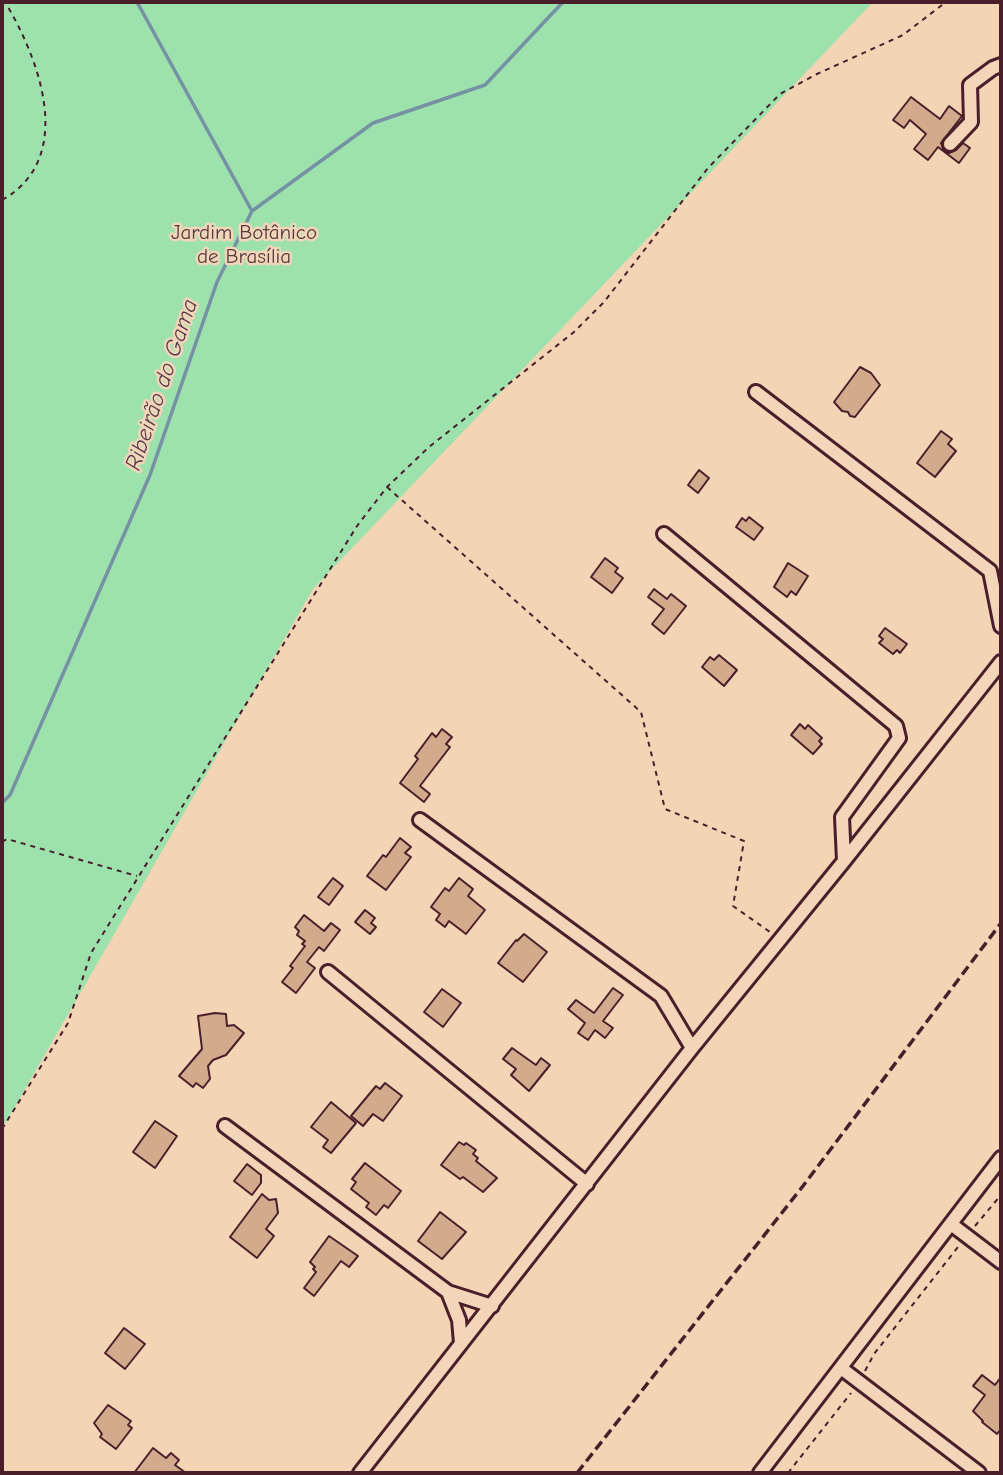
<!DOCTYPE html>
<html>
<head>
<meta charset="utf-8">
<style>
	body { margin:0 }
	#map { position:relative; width:1003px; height:1475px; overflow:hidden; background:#f3d4b5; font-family:"Comic Neue",sans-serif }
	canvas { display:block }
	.frame { position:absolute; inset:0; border:4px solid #4a1f2b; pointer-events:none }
</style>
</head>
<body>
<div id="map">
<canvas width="1003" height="1475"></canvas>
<div class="frame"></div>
</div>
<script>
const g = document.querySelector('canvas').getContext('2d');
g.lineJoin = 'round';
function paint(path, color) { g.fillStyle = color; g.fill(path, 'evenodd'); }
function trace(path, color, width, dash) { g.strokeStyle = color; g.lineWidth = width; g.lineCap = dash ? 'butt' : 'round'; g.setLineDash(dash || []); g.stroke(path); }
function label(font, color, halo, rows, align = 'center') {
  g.font = font + ' "Comic Neue",sans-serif'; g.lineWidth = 5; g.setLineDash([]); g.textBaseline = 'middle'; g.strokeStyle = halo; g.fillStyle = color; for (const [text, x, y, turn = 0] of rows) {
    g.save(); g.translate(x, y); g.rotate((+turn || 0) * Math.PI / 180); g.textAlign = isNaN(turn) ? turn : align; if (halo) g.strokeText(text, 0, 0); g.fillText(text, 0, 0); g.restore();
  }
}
const green = new Path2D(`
	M 2,2 L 873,2 L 313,589 L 2,1129 Z`);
const stream = new Path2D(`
	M 137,2 L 252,211
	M 2,803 L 10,795 L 150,475 L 217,282 L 252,211 L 373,123 L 485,85 L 563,2`);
const building = new Path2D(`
	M 911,97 L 940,119 L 949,106 L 962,116 L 941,143 L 944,150 L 949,153 L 956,150 L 963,143 L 970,148 L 959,163 L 938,147 L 928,160 L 914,149 L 926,134 L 910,120 L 904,128 L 893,120 Z
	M 860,367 L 871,373 L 880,385 L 855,417 L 850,416 L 848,412 L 842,411 L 834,402 Z
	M 941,431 L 952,439 L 948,444 L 956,451 L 935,477 L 917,463 Z
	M 699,470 L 709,478 L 698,493 L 688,485 Z
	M 749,517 L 763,528 L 754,540 L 736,527 L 742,518 L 746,521 Z
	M 605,558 L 618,568 L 615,572 L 623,578 L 612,593 L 591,577 Z
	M 788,563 L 808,576 L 796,595 L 791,591 L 787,597 L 774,587 Z
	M 654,589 L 667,599 L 671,594 L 686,606 L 664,634 L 652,624 L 664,609 L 648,597 Z
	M 885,628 L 907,644 L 900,653 L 897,650 L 893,654 L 879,643 L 883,639 L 879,636 Z
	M 719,655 L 737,670 L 724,686 L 702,667 L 710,657 L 714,660 Z
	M 800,724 L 805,729 L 808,725 L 822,738 L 819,741 L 822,744 L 813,754 L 791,735 Z
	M 442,729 L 452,737 L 446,744 L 450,747 L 420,786 L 430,794 L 424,802 L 400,783 L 418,759 L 415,756 L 432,733 L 436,737 Z
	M 400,838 L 411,847 L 405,853 L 411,857 L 386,890 L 367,876 L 383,855 L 386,857 Z
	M 333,878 L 343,886 L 329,905 L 318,897 Z
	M 459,878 L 473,889 L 468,896 L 485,910 L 466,934 L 449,921 L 445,927 L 436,920 L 440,914 L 431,907 L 445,888 L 449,891 Z
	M 365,910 L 375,918 L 371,923 L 376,927 L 370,934 L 355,922 Z
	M 304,915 L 324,931 L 331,923 L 340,930 L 324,951 L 319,947 L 307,962 L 315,968 L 296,993 L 282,982 L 293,968 L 290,966 L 305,946 L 302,944 L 305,941 L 297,935 L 299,931 L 295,927 Z
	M 524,934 L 547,952 L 523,982 L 498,963 L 516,940 L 517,941 Z
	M 613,988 L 623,995 L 603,1021 L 613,1028 L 605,1038 L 595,1030 L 588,1040 L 578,1033 L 585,1023 L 568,1009 L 576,1000 L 594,1013 Z
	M 442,989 L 461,1003 L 443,1027 L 424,1012 Z
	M 215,1013 L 226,1014 L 227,1026 L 234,1025 L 244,1033 L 226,1055 L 213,1060 L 208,1066 L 210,1079 L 203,1088 L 196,1083 L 193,1087 L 179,1076 L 202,1049 L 198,1016 Z
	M 512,1048 L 536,1065 L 541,1058 L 550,1065 L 529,1091 L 511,1075 L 516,1069 L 503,1059 Z
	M 385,1083 L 402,1096 L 383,1121 L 373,1114 L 363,1126 L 351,1116 L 376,1086 L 380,1089 Z
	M 331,1102 L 356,1123 L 331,1153 L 323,1147 L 328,1140 L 311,1127 Z
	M 155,1121 L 177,1136 L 155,1168 L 133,1152 Z
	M 459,1142 L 464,1145 L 466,1143 L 476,1150 L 473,1154 L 478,1158 L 476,1161 L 497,1178 L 483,1192 L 463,1177 L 460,1179 L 441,1165 Z
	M 365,1163 L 401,1191 L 388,1208 L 384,1205 L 376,1215 L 366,1207 L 369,1203 L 351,1189 L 356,1182 L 352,1179 Z
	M 247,1164 L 261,1175 L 261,1183 L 252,1195 L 234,1181 Z
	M 262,1194 L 269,1200 L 276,1199 L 278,1213 L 266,1229 L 274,1236 L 257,1258 L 230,1237 Z
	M 440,1212 L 466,1232 L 442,1259 L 418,1241 Z
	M 329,1236 L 358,1256 L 349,1267 L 341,1261 L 314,1296 L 304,1288 L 316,1272 L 313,1269 L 315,1267 L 310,1262 Z
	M 124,1328 L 145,1344 L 125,1369 L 105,1353 Z
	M 982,1375 L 995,1385 L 1001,1377 L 1001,1429 L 997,1434 L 982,1422 L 983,1421 L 973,1411 L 985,1395 L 973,1386 Z
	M 108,1405 L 131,1421 L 128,1425 L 132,1428 L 116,1449 L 100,1437 L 102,1434 L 94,1423 Z
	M 153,1448 L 166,1458 L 171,1453 L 179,1460 L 175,1465 L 186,1473 L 134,1473 Z`);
const path = new Path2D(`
	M 2,200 C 77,158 39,58 5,2
	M 387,487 L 641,712 L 665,809 L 744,841 L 733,906 L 770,932
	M 2,842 L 7,839 L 137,876
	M 2,1129 L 68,1023 L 91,953 L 357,526 L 387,487 L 429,447 L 574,332 L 604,302 L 708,168 L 780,94 L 817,74 L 903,35 L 946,2
	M 975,1226 L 1001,1195
	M 865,1371 L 874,1354 L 958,1247
	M 788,1473 L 851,1393`);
const minor = new Path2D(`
	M 950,144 L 971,122 L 970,85 L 993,68 L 1001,65
	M 756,392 L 990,571 L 1001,626
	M 664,534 L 896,726 L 899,738 L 842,817 L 844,861
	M 420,820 L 661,996 L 692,1048
	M 328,972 L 587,1184
	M 225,1126 L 448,1292 L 492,1306
	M 951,1224 L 1001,1262
	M 448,1292 L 459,1320 L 461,1343
	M 841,1368 L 979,1473
	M 360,1473 L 692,1048 L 844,861 L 1001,662
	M 760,1473 L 1001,1158`);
const rail = new Path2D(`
	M 577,1473 L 803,1186 L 1001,923`);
const parkNames = [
	["Jardim Botânico",244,233],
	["de Brasília",244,257]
];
const waterNames = [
	["Ribeirão do Gama",162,385,-71]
];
paint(green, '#9de1ad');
trace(stream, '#7691a4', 3.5);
paint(building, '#d2ab8c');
trace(building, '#4a1f2b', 2);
trace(minor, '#4a1f2b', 18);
trace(path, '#4a1f2b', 2, [5, 5]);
trace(minor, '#f3d5b9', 12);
trace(rail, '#4a1f2b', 3.5, [10, 5]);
label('21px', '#563c3e', '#f3d5b9', parkNames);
label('italic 23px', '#553c49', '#f3d5b9', waterNames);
</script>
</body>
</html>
